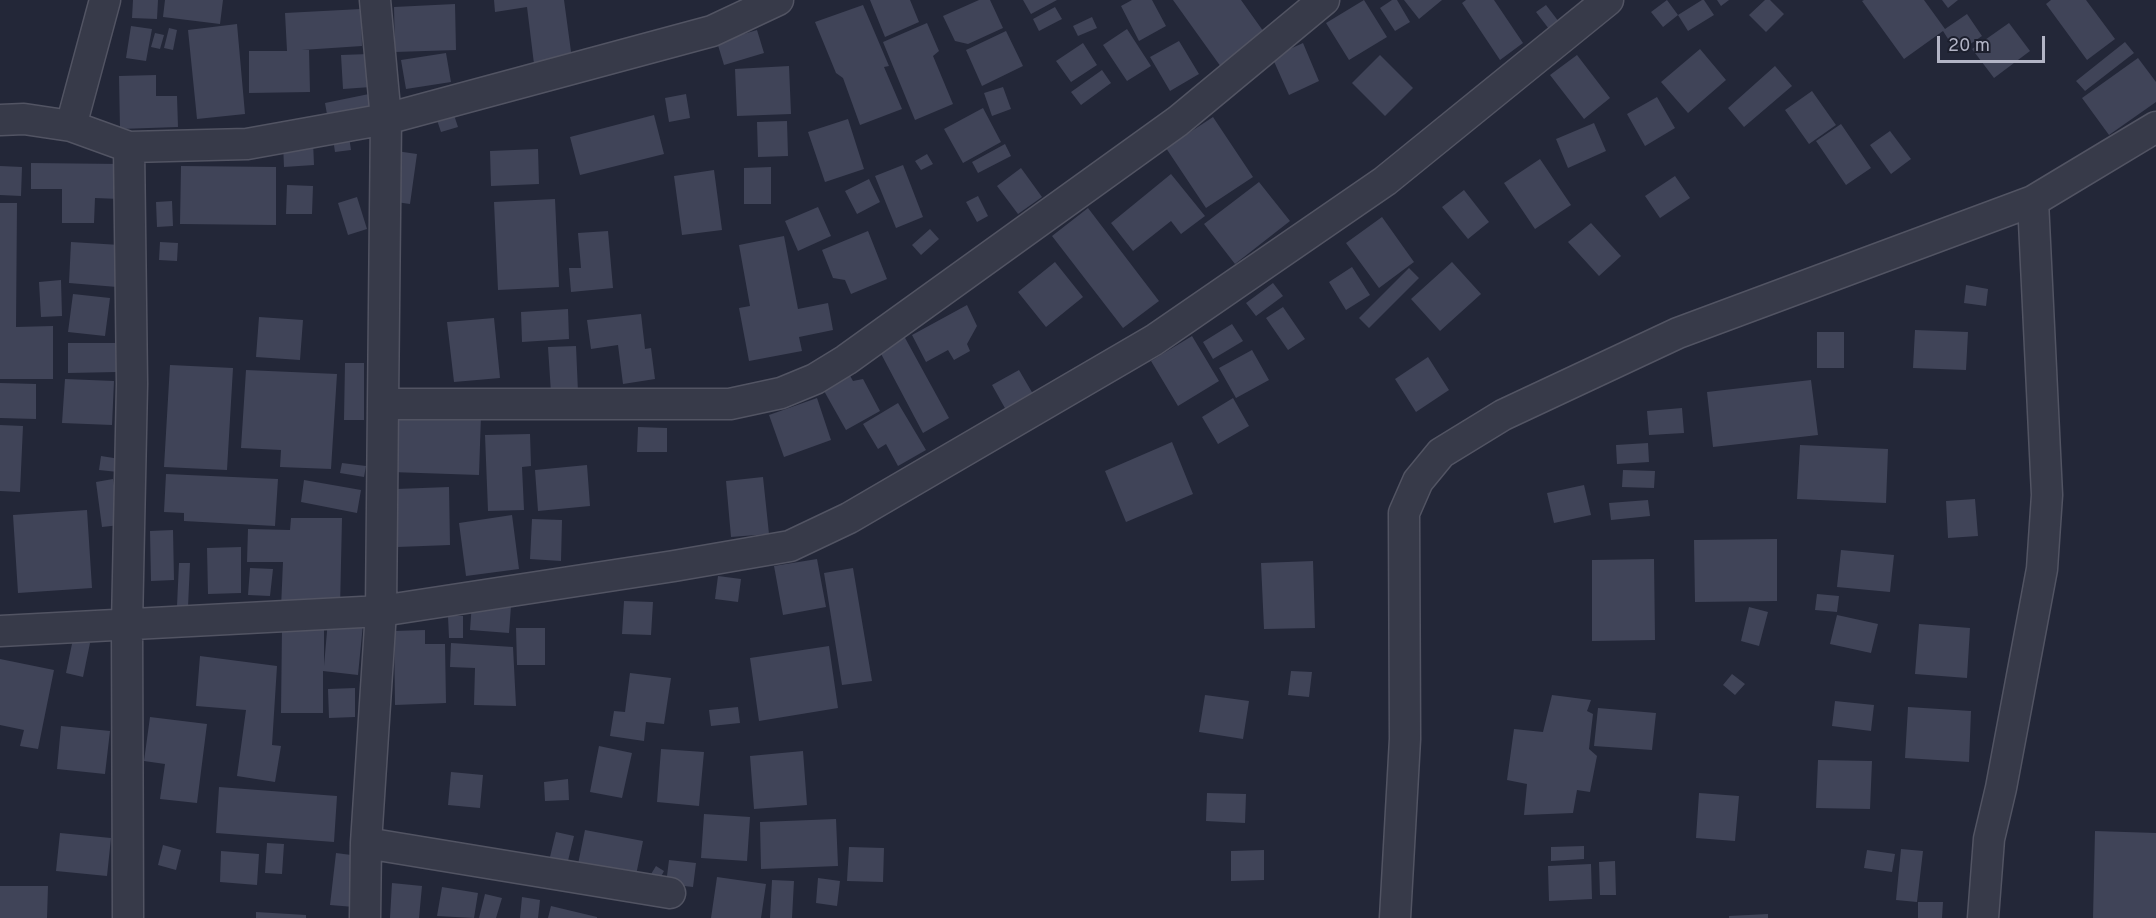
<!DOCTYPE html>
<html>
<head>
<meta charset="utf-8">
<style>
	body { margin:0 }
	#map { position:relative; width:2156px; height:918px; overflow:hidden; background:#232738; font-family:Overpass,sans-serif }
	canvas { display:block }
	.scale { position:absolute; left:1937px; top:36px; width:108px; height:27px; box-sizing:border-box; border:3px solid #b2b4c5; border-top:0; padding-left:8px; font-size:18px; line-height:21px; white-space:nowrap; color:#b2b4c5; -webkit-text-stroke:4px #1c1f2d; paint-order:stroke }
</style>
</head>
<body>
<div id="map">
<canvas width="2156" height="918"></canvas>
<div class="scale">20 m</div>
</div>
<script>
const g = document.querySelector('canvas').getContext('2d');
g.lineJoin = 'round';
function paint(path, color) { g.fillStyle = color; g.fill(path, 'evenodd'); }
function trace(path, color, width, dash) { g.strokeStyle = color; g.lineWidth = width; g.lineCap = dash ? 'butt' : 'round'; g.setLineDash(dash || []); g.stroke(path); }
const building = new Path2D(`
	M 133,0 L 158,0 L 157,19 L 132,18 Z
	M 165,0 L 223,0 L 220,24 L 163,17 Z
	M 494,0 L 564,0 L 572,59 L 534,64 L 527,7 L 495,12 Z
	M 870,0 L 910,0 L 919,22 L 885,37 Z
	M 979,0 L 990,0 L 1003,28 L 968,44 L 955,41 L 943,16 Z
	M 1023,0 L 1057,0 L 1031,14 Z
	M 1132,0 L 1152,0 L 1166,26 L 1139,41 L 1121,6 Z
	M 1173,0 L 1241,0 L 1266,35 L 1221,67 Z
	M 1364,0 L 1387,37 L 1349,60 L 1326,23 Z
	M 1392,0 L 1397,0 L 1410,22 L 1395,31 L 1380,8 Z
	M 1404,0 L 1442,0 L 1419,19 Z
	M 1466,0 L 1494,0 L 1523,43 L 1500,60 L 1462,3 Z
	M 1667,0 L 1678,15 L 1663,27 L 1651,12 Z
	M 1702,0 L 1704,0 L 1714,15 L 1688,31 L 1678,15 Z
	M 1717,0 L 1729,0 L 1721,6 Z
	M 1765,0 L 1770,0 L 1784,14 L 1766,32 L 1749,15 Z
	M 1864,0 L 1924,0 L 1945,29 L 1967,14 L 1982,36 L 1957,53 L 1943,31 L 1904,59 L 1862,1 Z
	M 1942,0 L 1958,0 L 1948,8 Z
	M 2051,0 L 2086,0 L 2115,39 L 2087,60 L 2046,4 Z
	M 455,4 L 456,50 L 395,52 L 394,7 Z
	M 863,5 L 889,66 L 884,67 L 902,109 L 860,125 L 843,78 L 836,73 L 815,22 Z
	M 1546,5 L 1559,22 L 1549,29 L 1536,12 Z
	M 1055,7 L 1062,19 L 1039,31 L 1033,19 Z
	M 361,9 L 362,46 L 302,50 L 309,50 L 310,92 L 249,93 L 249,51 L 287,51 L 285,13 Z
	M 1092,17 L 1097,28 L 1078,36 L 1073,26 Z
	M 927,23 L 939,51 L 933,56 L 953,104 L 915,120 L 883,42 Z
	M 2009,23 L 2030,51 L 1994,78 L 1972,49 Z
	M 237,24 L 245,114 L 197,119 L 188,30 Z
	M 131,26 L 152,29 L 146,61 L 126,58 Z
	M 169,28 L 177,30 L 173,50 L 164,48 Z
	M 1127,29 L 1151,66 L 1127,81 L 1103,45 Z
	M 757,30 L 764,53 L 724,65 L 717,42 Z
	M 1006,31 L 1023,66 L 982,86 L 966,50 Z
	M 155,33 L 164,35 L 160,49 L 151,47 Z
	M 1179,41 L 1199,74 L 1170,91 L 1150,57 Z
	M 2125,42 L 2134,53 L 2085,91 L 2076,81 Z
	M 1083,43 L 1097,65 L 1071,82 L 1056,61 Z
	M 1303,43 L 1319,81 L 1289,95 L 1272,57 Z
	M 1700,49 L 1726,80 L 1688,113 L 1661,82 Z
	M 446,53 L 451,82 L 406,89 L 401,60 Z
	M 369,54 L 371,87 L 343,89 L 341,55 Z
	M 1380,55 L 1413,88 L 1385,116 L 1352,83 Z
	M 1577,55 L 1610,98 L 1584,119 L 1550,75 Z
	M 2138,58 L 2156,82 L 2156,102 L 2109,135 L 2082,98 Z
	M 789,66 L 791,114 L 737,116 L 735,69 Z
	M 1775,66 L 1792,86 L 1744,127 L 1728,108 Z
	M 1102,70 L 1111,83 L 1081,105 L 1071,92 Z
	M 156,75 L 156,96 L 177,96 L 178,127 L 120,129 L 119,76 Z
	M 1003,87 L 1011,109 L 992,116 L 984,93 Z
	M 1812,91 L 1836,125 L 1809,144 L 1785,110 Z
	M 369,94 L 372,110 L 328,120 L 325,103 Z
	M 686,94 L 690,118 L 669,122 L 665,98 Z
	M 1657,97 L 1675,128 L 1645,146 L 1627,114 Z
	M 983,108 L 1001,142 L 963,163 L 944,129 Z
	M 452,109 L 458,127 L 441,132 L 435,114 Z
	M 654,115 L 664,154 L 580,175 L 570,137 Z
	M 1213,117 L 1253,177 L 1206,208 L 1166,148 Z
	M 848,119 L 864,169 L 825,182 L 808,132 Z
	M 787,121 L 788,156 L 758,157 L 757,122 Z
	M 1594,123 L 1606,151 L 1568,168 L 1556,139 Z
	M 1841,124 L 1871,168 L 1846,185 L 1816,141 Z
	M 348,130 L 351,150 L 335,152 L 332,132 Z
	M 1890,131 L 1911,159 L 1891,174 L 1870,145 Z
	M 313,141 L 314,165 L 284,167 L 283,143 Z
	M 1005,144 L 1011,156 L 978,173 L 972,162 Z
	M 538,149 L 539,184 L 491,186 L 490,151 Z
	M 396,151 L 417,154 L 410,204 L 389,201 Z
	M 927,154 L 933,164 L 921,170 L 915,161 Z
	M 1540,159 L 1571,205 L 1535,229 L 1504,183 Z
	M 31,163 L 121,164 L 120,199 L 95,198 L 94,223 L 62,223 L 62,189 L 31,189 Z
	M 903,165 L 923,217 L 896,228 L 875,176 Z
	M 0,166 L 22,167 L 21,196 L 0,195 Z
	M 181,166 L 276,167 L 276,225 L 180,224 Z
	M 771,167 L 771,204 L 744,204 L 744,168 Z
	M 1021,168 L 1042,197 L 1018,214 L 997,186 Z
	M 714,170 L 722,230 L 682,235 L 674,176 Z
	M 1171,174 L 1205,216 L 1181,234 L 1171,221 L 1133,251 L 1111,223 Z
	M 1675,176 L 1690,198 L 1660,218 L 1645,196 Z
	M 869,179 L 880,202 L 857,214 L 845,191 Z
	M 1259,182 L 1290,221 L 1235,264 L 1204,224 Z
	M 287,185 L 313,186 L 312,214 L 286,214 Z
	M 1464,190 L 1489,222 L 1468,239 L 1442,207 Z
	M 978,196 L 988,216 L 977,222 L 966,202 Z
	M 357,197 L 367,229 L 348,235 L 338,203 Z
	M 555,199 L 559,287 L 498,290 L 494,202 Z
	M 172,201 L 173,226 L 157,227 L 156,202 Z
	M 0,203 L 17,203 L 16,327 L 53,326 L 53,379 L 0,379 Z
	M 818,207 L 831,236 L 798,251 L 785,221 Z
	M 1088,208 L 1159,301 L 1123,328 L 1052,236 Z
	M 1382,217 L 1414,262 L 1379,288 L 1346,243 Z
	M 1591,223 L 1621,256 L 1599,276 L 1568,242 Z
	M 930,229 L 939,239 L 921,255 L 912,245 Z
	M 608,231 L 613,288 L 571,292 L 569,268 L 581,268 L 578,233 Z
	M 868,231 L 887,279 L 851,294 L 845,280 L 833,278 L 822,250 Z
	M 784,236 L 798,309 L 828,303 L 833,330 L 799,337 L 802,351 L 749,361 L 739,308 L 750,306 L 739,245 Z
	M 71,242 L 120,245 L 117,287 L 69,283 Z
	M 160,242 L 178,243 L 177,261 L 159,260 Z
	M 1055,262 L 1083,297 L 1046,327 L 1018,292 Z
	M 1452,262 L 1481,294 L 1440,331 L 1411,299 Z
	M 1352,267 L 1370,295 L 1346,310 L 1329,282 Z
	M 1409,268 L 1419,278 L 1369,328 L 1359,318 Z
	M 61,280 L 62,316 L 41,317 L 39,282 Z
	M 1273,283 L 1283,296 L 1256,316 L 1246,303 Z
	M 1966,285 L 1988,289 L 1986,306 L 1964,303 Z
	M 73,294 L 110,298 L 105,336 L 68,332 Z
	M 967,305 L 977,326 L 967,344 L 970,351 L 954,360 L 948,350 L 926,362 L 912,335 Z
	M 1283,307 L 1305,339 L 1288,350 L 1266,318 Z
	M 568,309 L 569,339 L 522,342 L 521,312 Z
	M 641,314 L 645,349 L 651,348 L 655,379 L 623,384 L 618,345 L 591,349 L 587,320 Z
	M 259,317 L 303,320 L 300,360 L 256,357 Z
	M 494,318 L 500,378 L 454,382 L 447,322 Z
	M 1232,324 L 1243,341 L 1213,359 L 1203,342 Z
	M 1915,330 L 1968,332 L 1966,370 L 1913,368 Z
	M 1817,332 L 1844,332 L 1844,368 L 1817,368 Z
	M 904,336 L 949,418 L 923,433 L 879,350 Z
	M 1192,336 L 1219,381 L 1178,406 L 1151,361 Z
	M 68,343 L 117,343 L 117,372 L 68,373 Z
	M 576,346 L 578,392 L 551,393 L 548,347 Z
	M 1252,350 L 1269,380 L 1236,398 L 1219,368 Z
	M 1428,357 L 1449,390 L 1416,412 L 1395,379 Z
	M 345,363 L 364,363 L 364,420 L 344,420 Z
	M 170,365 L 233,368 L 227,470 L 164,467 Z
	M 845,367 L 853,381 L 863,379 L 880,411 L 846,430 L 819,382 Z
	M 246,370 L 337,374 L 331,469 L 280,467 L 281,450 L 241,448 Z
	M 1019,370 L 1033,394 L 1006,410 L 992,385 Z
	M 65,379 L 114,381 L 112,425 L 62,423 Z
	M 1811,380 L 1818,435 L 1713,447 L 1707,392 Z
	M 0,383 L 36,384 L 36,419 L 0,418 Z
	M 817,398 L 831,440 L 784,457 L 769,415 Z
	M 1233,398 L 1249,426 L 1218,444 L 1202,417 Z
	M 898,403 L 926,450 L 898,466 L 886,444 L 878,449 L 863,424 Z
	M 1682,408 L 1684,433 L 1649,435 L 1647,411 Z
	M 394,411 L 481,415 L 479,475 L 391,472 Z
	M 0,425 L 23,426 L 20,492 L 0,491 Z
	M 638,427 L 667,428 L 667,452 L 637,452 Z
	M 530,434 L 531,466 L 522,467 L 524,510 L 488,511 L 485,435 Z
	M 1172,442 L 1193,494 L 1126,522 L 1105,471 Z
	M 1648,443 L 1649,462 L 1617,464 L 1616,445 Z
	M 1800,445 L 1888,449 L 1886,503 L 1797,499 Z
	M 101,456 L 120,459 L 118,472 L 99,470 Z
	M 342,463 L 366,466 L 364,477 L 340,473 Z
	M 587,465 L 590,506 L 538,511 L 535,470 Z
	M 1623,470 L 1655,471 L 1654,488 L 1622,487 Z
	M 166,474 L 278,479 L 275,526 L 184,521 L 184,513 L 164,512 Z
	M 763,477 L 769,534 L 731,537 L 726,481 Z
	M 113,479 L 120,525 L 102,527 L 96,482 Z
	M 304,480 L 361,490 L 357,513 L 301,502 Z
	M 1584,485 L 1591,515 L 1554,523 L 1547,493 Z
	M 449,487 L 450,545 L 397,547 L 396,489 Z
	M 1975,499 L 1978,536 L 1948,538 L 1946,501 Z
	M 1648,500 L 1650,516 L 1611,520 L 1609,503 Z
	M 87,510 L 92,588 L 18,593 L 13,515 Z
	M 512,515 L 519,569 L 466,576 L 459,523 Z
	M 291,518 L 342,518 L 340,609 L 281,608 L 283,562 L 247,562 L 248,529 L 290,530 Z
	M 532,519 L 562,520 L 561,561 L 530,559 Z
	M 173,530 L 174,580 L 151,581 L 150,531 Z
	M 1777,539 L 1777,601 L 1695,602 L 1694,540 Z
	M 241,547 L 241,593 L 208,594 L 207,548 Z
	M 1841,550 L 1894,555 L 1890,592 L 1837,587 Z
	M 817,559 L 826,607 L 783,615 L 774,566 Z
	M 1654,559 L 1655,640 L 1592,641 L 1592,560 Z
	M 1313,561 L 1315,628 L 1264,629 L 1261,563 Z
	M 179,563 L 190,563 L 188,607 L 177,606 Z
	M 250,568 L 273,569 L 270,596 L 248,595 Z
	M 853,568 L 872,681 L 842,685 L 824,573 Z
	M 718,576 L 741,579 L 738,602 L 715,599 Z
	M 1817,594 L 1839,596 L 1837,612 L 1815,610 Z
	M 624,601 L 653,602 L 651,635 L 622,634 Z
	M 472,603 L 511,606 L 509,633 L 470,630 Z
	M 1749,607 L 1768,612 L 1759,646 L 1741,641 Z
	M 1837,615 L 1878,624 L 1871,653 L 1830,644 Z
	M 448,616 L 463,616 L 463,638 L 449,638 Z
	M 328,620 L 363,624 L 358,675 L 323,671 L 323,713 L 281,713 L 282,627 L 324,627 L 324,666 Z
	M 1919,624 L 1970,628 L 1967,678 L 1915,674 Z
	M 516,628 L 545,628 L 545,665 L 517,665 Z
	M 425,630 L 425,644 L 445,644 L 446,703 L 395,705 L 394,631 Z
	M 73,639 L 90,643 L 83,677 L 66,673 Z
	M 451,643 L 513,647 L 516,706 L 474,705 L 475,668 L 450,667 Z
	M 829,646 L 838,708 L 759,721 L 750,658 Z
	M 200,656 L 277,666 L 272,745 L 281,746 L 275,782 L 237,776 L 246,710 L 196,706 Z
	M 0,659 L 54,670 L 38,749 L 20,746 L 24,730 L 0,725 Z
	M 1291,671 L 1312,672 L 1309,697 L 1288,695 Z
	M 630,673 L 671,678 L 664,724 L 646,722 L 644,741 L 610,736 L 614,711 L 625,712 Z
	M 1732,674 L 1745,684 L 1735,695 L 1723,685 Z
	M 355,688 L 355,717 L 329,718 L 328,689 Z
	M 1205,695 L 1249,701 L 1243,739 L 1199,732 Z
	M 1552,695 L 1591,700 L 1587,711 L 1593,714 L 1589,749 L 1597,756 L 1590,792 L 1577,790 L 1573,813 L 1524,815 L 1527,784 L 1507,780 L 1514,729 L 1543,732 Z
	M 1835,701 L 1874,705 L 1871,731 L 1832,726 Z
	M 738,707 L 740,723 L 711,726 L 709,710 Z
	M 1908,707 L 1971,711 L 1969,762 L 1905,758 Z
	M 1598,708 L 1656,713 L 1652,750 L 1594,746 Z
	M 150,717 L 207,724 L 197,803 L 160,799 L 165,764 L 144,761 Z
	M 61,726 L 110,731 L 105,774 L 57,769 Z
	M 599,746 L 632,753 L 622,798 L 590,792 Z
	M 661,749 L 704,752 L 699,806 L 657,802 Z
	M 803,751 L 807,805 L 754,809 L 750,756 Z
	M 1818,760 L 1872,761 L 1870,809 L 1816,808 Z
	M 451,772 L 483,775 L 480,808 L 448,805 Z
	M 568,779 L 569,800 L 545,801 L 544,782 Z
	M 219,787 L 337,796 L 334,842 L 216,833 Z
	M 1207,793 L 1246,794 L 1245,823 L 1206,821 Z
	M 1699,793 L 1739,796 L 1735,841 L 1696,838 Z
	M 704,814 L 750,817 L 747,861 L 701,858 Z
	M 836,819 L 838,866 L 761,869 L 760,822 Z
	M 585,830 L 643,841 L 635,880 L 577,869 Z
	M 2095,831 L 2156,833 L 2156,918 L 2093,918 Z
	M 556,832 L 574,836 L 567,865 L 549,861 Z
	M 60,833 L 111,838 L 107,876 L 56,871 Z
	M 267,843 L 284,844 L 282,874 L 265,873 Z
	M 163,845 L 181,850 L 176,870 L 158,865 Z
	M 1584,846 L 1584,859 L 1551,861 L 1551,847 Z
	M 849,847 L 884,848 L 883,882 L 847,881 Z
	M 1901,849 L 1923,851 L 1917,902 L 1896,900 Z
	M 1264,850 L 1264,880 L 1231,881 L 1231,851 Z
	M 1867,850 L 1895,854 L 1892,872 L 1864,868 Z
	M 221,851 L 259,854 L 257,885 L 220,882 Z
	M 336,853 L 359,856 L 354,907 L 330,905 Z
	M 669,860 L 696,863 L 693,887 L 666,884 Z
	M 1615,861 L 1616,895 L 1600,895 L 1599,862 Z
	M 1591,864 L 1592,899 L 1549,901 L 1548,866 Z
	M 656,866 L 664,871 L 657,884 L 648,879 Z
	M 717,877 L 766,884 L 761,918 L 711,918 Z
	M 818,878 L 840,881 L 837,906 L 816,903 Z
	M 772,880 L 794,881 L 792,918 L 770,918 Z
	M 392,883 L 422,886 L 419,918 L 390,918 Z
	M 0,886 L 48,886 L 47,918 L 0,918 Z
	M 442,887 L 478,893 L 474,918 L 437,916 Z
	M 485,894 L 502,898 L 496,918 L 479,918 Z
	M 522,897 L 540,900 L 538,918 L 520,918 Z
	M 1918,902 L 1943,902 L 1942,918 L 1918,918 Z
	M 551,906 L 597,917 L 597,918 L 548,918 Z
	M 256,912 L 306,915 L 306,918 L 256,918 Z
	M 1768,914 L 1768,918 L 1729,918 L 1729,916 Z`);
const street = new Path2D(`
	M 0,120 L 24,119 L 71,126 L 129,147 L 247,144 L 386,119 L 712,31 L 778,0
	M 71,126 L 105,0
	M 383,404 L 730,404 L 781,393 L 815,379 L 846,360 L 1178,121 L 1324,0
	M 0,631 L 381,611 L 674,566 L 790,546 L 849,518 L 1154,340 L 1385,181 L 1608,0
	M 366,843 L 670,893
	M 128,918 L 127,625 L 132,384 L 129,147
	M 365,918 L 366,843 L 381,611 L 383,404 L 386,119 L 375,0
	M 1395,918 L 1405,739 L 1404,513 L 1418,481 L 1441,453 L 1503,415 L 1678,333 L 2033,201 L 2156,127
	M 1983,918 L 1989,839 L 2001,788 L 2042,569 L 2047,495 L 2033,201`);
paint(building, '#404458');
trace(street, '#525463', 33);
trace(street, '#373a49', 30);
</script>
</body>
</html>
